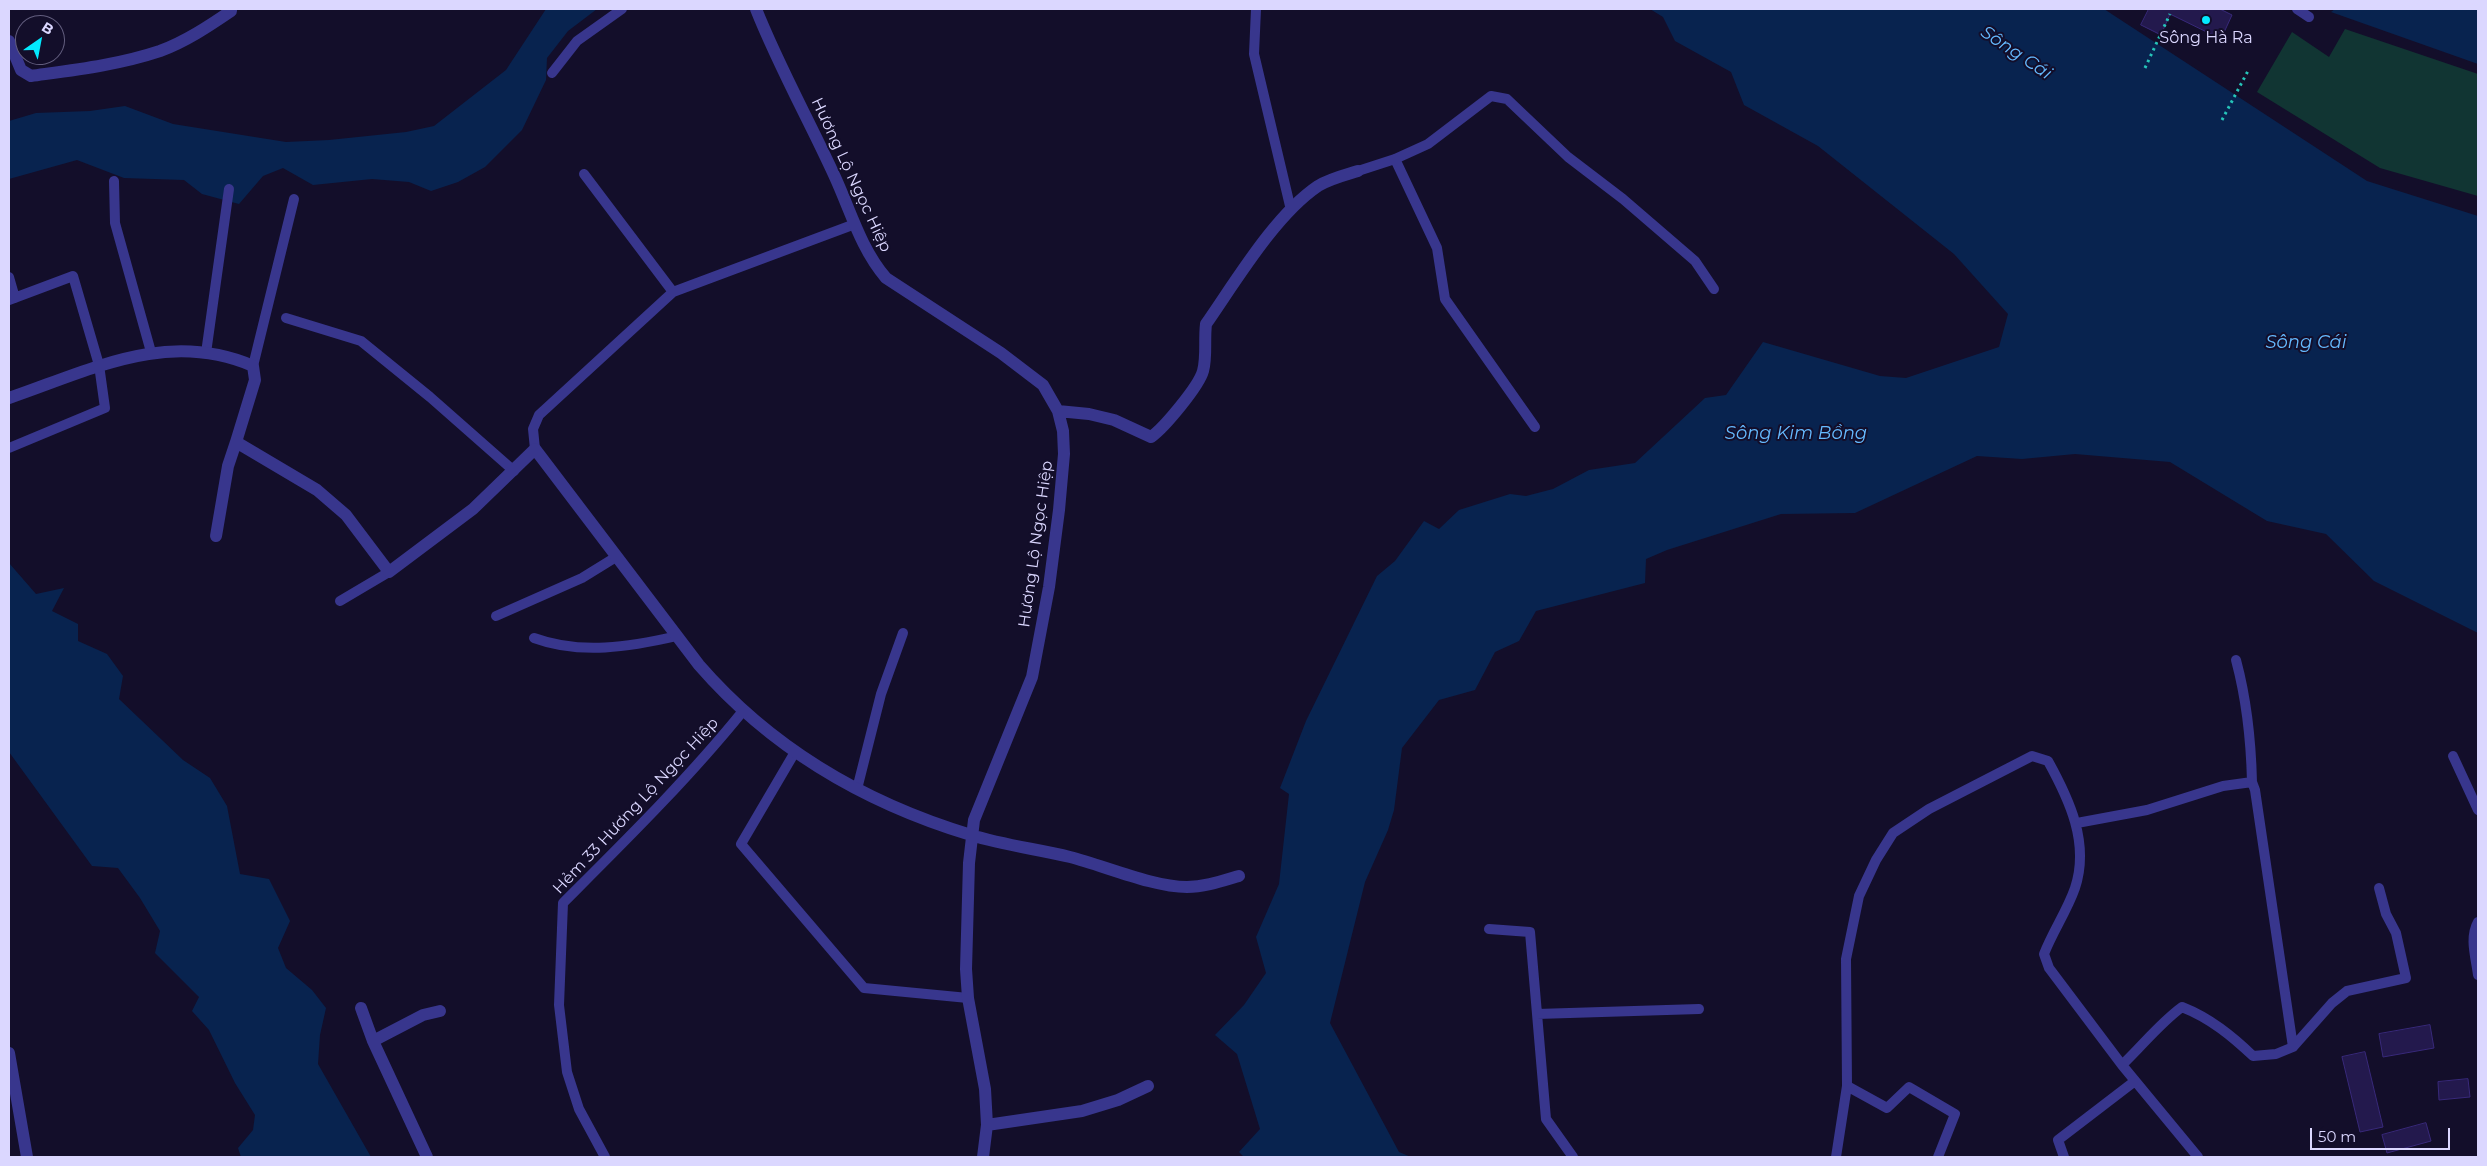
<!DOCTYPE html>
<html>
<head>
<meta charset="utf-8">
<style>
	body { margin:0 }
	#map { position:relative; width:2487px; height:1166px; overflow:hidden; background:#130e2a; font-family:Montserrat,sans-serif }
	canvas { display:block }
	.frame { position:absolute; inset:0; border:10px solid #dbd7ff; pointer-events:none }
	.north { position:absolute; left:15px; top:15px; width:50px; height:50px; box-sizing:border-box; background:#130e2a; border:1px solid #635e7f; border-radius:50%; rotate:33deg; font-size:14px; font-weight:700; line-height:20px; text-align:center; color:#dbd7ff }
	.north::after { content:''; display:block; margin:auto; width:18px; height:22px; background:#03e9ff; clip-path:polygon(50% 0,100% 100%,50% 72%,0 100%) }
	.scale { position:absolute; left:2310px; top:1128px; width:140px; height:22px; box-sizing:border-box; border:2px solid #dbd7ff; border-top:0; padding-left:6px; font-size:15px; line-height:18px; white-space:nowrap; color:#dbd7ff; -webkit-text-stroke:4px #130e2a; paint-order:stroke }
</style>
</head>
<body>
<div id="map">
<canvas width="2487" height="1166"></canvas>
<div class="frame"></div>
<div class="north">B</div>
<div class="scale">50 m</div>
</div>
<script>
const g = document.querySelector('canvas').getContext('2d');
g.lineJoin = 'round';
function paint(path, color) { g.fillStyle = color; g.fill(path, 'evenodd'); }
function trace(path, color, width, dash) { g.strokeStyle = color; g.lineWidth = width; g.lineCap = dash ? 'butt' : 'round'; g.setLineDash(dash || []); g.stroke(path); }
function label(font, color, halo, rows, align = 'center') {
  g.font = font + ' Montserrat,sans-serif'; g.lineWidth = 4; g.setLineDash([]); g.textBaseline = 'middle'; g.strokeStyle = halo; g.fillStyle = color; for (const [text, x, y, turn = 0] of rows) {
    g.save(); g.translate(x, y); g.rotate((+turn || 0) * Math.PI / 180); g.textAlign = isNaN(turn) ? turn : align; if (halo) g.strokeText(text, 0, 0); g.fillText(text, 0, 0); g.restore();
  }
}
const green = new Path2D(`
	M 2345,29 L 2478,74 L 2478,196 L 2380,168 L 2257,92 L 2292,32 L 2329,57 Z`);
const water = new Path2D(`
	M 546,9 L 597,9 L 568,31 L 547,58 L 546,80 L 522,130 L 485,167 L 458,182 L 431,191 L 409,182 L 372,179 L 313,185 L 283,168 L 263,176 L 239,204 L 202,194 L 184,180 L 124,178 L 77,160 L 9,179 L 9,121 L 36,113 L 90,111 L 125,106 L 173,124 L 286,142 L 329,140 L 406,132 L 434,126 L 506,70 Z
	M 1650,9 L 2104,9 L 2367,181 L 2478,216 L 2478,633 L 2374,581 L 2326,534 L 2267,521 L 2170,462 L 2075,454 L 2022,459 L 1977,456 L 1855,513 L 1781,514 L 1667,550 L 1646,559 L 1645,583 L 1536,611 L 1519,641 L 1495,652 L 1475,690 L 1439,700 L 1402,748 L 1394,810 L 1388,830 L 1365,882 L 1330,1023 L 1399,1152 L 1411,1157 L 1244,1157 L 1239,1152 L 1260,1129 L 1237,1054 L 1215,1035 L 1244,1005 L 1266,973 L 1256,937 L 1279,884 L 1289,794 L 1280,788 L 1306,721 L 1377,576 L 1395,561 L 1424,521 L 1439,529 L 1459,510 L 1510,494 L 1526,496 L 1553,489 L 1589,470 L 1635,463 L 1705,398 L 1726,395 L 1763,342 L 1880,376 L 1906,378 L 1999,347 L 2008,314 L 1954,254 L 1818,146 L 1744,105 L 1731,72 L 1675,41 L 1663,17 Z
	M 2335,9 L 2478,9 L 2478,64 L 2331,12 Z
	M 9,563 L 36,594 L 64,588 L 52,611 L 78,624 L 78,641 L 107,654 L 123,676 L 119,699 L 183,760 L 210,778 L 227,806 L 240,874 L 269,879 L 290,921 L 278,948 L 286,968 L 312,990 L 326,1008 L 320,1035 L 318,1064 L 371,1157 L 241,1157 L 238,1148 L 253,1130 L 255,1115 L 235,1083 L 209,1030 L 192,1011 L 199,997 L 155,953 L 160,931 L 140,898 L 118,868 L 92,866 L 9,752 Z`);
const building = new Path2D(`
	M 2149,9 L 2220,9 L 2232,15 L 2221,39 L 2170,14 L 2161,35 L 2141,25 Z
	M 2430,1025 L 2434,1048 L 2383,1057 L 2379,1034 Z
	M 2365,1052 L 2383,1127 L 2360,1132 L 2342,1057 Z
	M 2468,1079 L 2470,1097 L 2439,1100 L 2438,1082 Z
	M 2426,1123 L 2431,1141 L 2387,1153 L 2382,1135 Z`);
const path = new Path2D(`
	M 2145,68 L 2170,14
	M 2222,120 L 2249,69`);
const service = new Path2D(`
	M 1256,9 L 1254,54 L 1291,210
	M 2297,9 L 2309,17
	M 552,73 L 577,41 L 622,9
	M 1395,159 L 1437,248 L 1445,299 L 1535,427
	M 1358,171 L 1395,159 L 1428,144 L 1491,96 L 1507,99 L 1568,157 L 1623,199 L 1695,261 L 1714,289
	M 584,174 L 673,292
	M 114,181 L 115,223 L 151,352
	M 9,277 L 15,298
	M 9,300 L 73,276 L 99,365 L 105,408 L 9,448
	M 286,318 L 361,341 L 430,397 L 514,471
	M 206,353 L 229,189
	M 253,366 L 294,199
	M 535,449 L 533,429 L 539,415 L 673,292 L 855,224
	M 340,601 L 389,572
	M 496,616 L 582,578 L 616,557
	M 534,638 C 580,655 630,647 677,636
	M 2236,660 C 2247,701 2251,739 2252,782
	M 795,752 L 741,844 L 864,988 L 968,998
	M 2453,756 L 2478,810
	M 857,789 L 881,694 L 903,633
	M 2077,823 L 2147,810 L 2223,786 L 2252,782 L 2255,790 L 2293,1047 L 2276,1054 L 2253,1056 C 2232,1036 2210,1018 2182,1007 C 2160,1023 2142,1046 2122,1065
	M 2478,922 C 2469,938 2476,958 2478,975
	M 1489,929 L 1530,932 L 1546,1119 L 1573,1157
	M 1537,1014 L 1699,1009
	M 2293,1047 L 2332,1003 L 2347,991 L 2406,978 L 2396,933 L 2386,914 L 2379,888
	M 1847,1086 L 1887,1108 L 1909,1087 L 1955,1114 L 1938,1157
	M 605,1157 L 579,1109 L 567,1072 L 559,1005 L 563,903 C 625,841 688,779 743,711
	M 1836,1157 L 1847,1086 L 1846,959 L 1859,896 L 1876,860 L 1893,833 L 1929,809 L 2032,756 L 2048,761 C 2069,799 2090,843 2075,888 C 2067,911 2053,931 2044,954 L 2049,968 L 2122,1065 L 2198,1157
	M 2064,1157 L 2058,1140 L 2135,1081`);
const minor = new Path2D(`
	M 756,9 C 779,67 809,120 835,177 C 851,212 861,249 886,278 L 1001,353 L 1043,385 L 1058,411 L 1063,431 L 1064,454 L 1059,510 L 1049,587 L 1032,677 L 974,820 L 969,863 L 966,969 L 968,998 L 985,1089 L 987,1125 L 983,1157
	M 9,41 L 21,70 L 31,76 C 74,70 118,65 160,51 C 185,42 209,26 231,11 L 231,9
	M 9,398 C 91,370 167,329 253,366 L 255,380 L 236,442 L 317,490 L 346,515 L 389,572 L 473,509 L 535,449 L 699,665 C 772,749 865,803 971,835 C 1003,845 1037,849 1070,857 C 1105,866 1153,887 1187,887 C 1205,887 1222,881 1239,876
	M 1058,411 L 1089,414 L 1114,420 L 1151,437 C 1164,428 1199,386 1203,371 C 1207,357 1204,340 1206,324 C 1236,281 1275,215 1318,186 C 1329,179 1345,175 1358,171
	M 216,536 L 228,466 L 236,442
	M 361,1008 L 373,1041 L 427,1157
	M 373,1041 L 423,1015 L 440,1011
	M 987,1125 L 1082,1111 L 1118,1100 L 1148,1086`);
const tertiary = new Path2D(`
	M 9,1053 L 27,1157`);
const markers = [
	[2206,20,5,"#03e9ff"]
];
const poiNames = [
	["Sông Hà Ra",2206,38]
];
const streetNames = [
	["Hương Lộ Ngọc Hiệp",851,175,65],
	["Hương Lộ Ngọc Hiệp",1036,544,-82],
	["Hẻm 33 Hương Lộ Ngọc Hiệp",636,806,-47]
];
const waterNames = [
	["Sông Cái",2016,53,34],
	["Sông Cái",2306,343],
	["Sông Kim Bồng",1796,434]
];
paint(green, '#113533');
paint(water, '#08234f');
paint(building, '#23194d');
trace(building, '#38297a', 1);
trace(path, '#26c4b9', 3, [2.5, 4]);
trace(service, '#38368d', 10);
trace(minor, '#38368d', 12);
trace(tertiary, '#38368d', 12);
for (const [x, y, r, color] of markers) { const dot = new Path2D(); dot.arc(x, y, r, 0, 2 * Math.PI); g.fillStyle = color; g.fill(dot); trace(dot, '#130e2a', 2); }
label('16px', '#dbd7ff', '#130e2a', poiNames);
label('16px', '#dbd7ff', '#130e2a', streetNames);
label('italic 18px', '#65baff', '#130e2a', waterNames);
</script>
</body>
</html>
